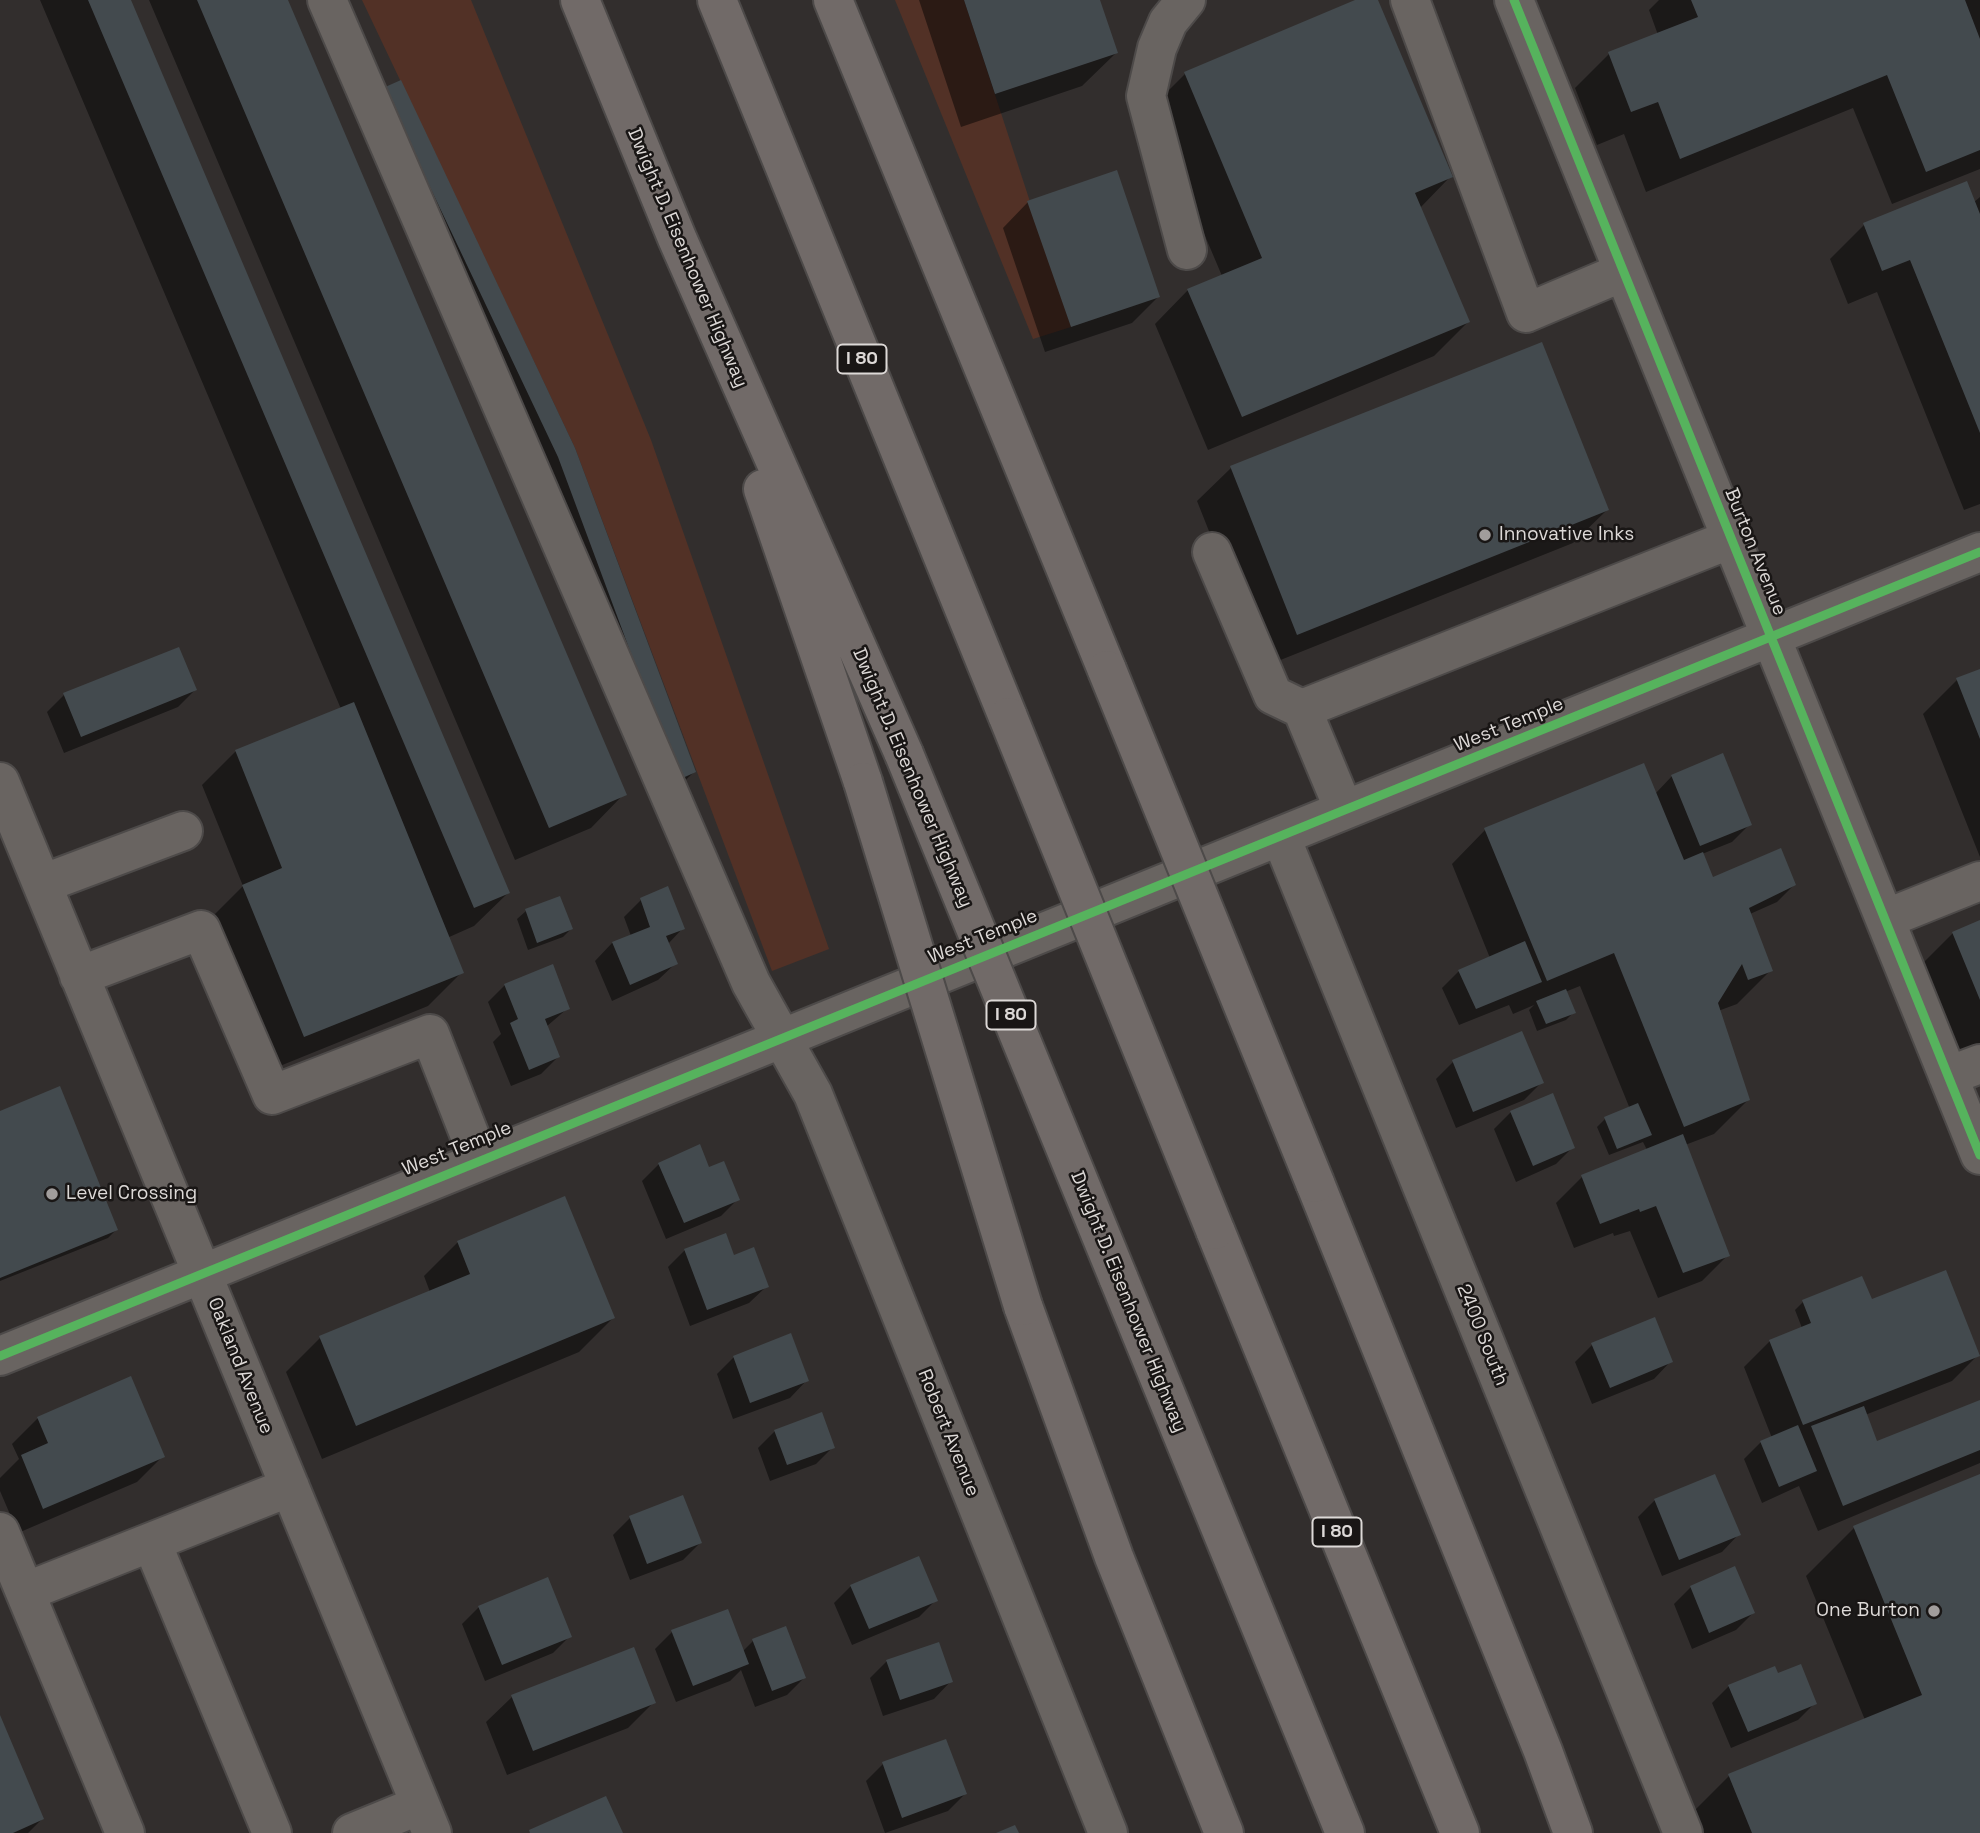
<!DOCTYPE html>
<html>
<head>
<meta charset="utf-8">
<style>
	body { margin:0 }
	canvas { display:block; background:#322e2d }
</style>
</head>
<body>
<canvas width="1980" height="1833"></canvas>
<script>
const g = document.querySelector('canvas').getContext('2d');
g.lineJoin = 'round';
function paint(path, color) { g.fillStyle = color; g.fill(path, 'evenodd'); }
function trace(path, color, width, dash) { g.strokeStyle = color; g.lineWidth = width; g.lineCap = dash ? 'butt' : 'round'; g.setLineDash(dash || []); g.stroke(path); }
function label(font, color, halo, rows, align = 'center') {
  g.font = font + ' "Space Grotesk",sans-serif'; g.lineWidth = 5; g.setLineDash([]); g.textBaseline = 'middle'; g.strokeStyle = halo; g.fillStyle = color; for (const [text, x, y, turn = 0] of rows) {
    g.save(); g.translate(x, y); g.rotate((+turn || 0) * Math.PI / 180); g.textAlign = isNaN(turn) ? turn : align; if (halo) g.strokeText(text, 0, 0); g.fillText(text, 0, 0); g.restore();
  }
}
const green = new Path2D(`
	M 362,0 L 471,0 L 651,440 L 829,949 L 772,971 L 575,448 Z
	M 895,0 L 964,0 L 1071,327 L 1033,339 Z`);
const shadow = new Path2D(`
	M 40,0 L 129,0 L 508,893 L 474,926 L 447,938 L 462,972 L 428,1006 L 270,1070 L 209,920 L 243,886 L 202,785 L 236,751 L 341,709 Z
	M 149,0 L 286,0 L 624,794 L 591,828 L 515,860 Z
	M 919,0 L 1098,0 L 1116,53 L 1082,86 L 961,127 Z
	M 1360,0 L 1376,0 L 1450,177 L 1420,208 L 1468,322 L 1434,356 L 1208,450 L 1155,324 L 1188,290 L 1222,276 L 1151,108 L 1185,74 Z
	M 1659,0 L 1980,0 L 1980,169 L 1892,204 L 1853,108 L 1646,192 L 1624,134 L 1597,145 L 1575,88 L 1609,54 L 1658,35 L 1649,10 Z
	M 400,82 L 694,772 L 668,797 L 652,804 L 384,89 Z
	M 1980,197 L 1980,504 L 1964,510 L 1877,292 L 1848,304 L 1830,259 L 1864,225 L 1974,202 Z
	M 1028,202 L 1158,297 L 1132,323 L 1045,352 L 1003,228 Z
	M 1231,468 L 1607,510 L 1573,543 L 1263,667 L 1197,501 Z
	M 1980,671 L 1980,857 L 1923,714 L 1957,680 Z
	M 195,690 L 178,707 L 64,753 L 47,712 L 64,695 Z
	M 1672,776 L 1749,825 L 1732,842 L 1702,854 L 1712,879 L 1794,885 L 1777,902 L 1750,914 L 1771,970 L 1737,1004 L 1718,1011 L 1748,1100 L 1714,1134 L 1685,1145 L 1728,1255 L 1702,1281 L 1658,1298 L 1630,1231 L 1614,1236 L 1613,1233 L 1574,1248 L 1556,1203 L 1582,1177 L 1647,1150 L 1643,1142 L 1609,1155 L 1597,1127 L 1605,1119 L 1630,1109 L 1580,986 L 1565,992 L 1574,1012 L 1566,1020 L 1537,1031 L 1529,1010 L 1534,1005 L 1513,1014 L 1509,1005 L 1459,1025 L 1442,988 L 1459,971 L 1490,958 L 1452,864 L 1485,830 L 1655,794 Z
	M 559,898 L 571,929 L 563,937 L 528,950 L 517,919 L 526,911 Z
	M 641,900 L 683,928 L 668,944 L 676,963 L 658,980 L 612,1001 L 595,961 L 612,943 L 631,936 L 624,917 Z
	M 1980,922 L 1980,1064 L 1961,1071 L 1919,967 L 1953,933 Z
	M 505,985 L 568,1008 L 546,1027 L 558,1057 L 541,1074 L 511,1086 L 493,1042 L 501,1034 L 488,1002 Z
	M 1453,1062 L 1541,1083 L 1524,1100 L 1456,1128 L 1436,1079 Z
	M 0,1112 L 116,1230 L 108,1238 L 0,1281 Z
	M 1511,1112 L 1573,1147 L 1556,1164 L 1516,1182 L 1494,1129 Z
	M 659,1164 L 708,1170 L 738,1199 L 721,1216 L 666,1239 L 642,1181 Z
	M 458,1242 L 613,1318 L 579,1352 L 322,1459 L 286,1372 L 320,1338 L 430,1292 L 424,1276 Z
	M 685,1250 L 733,1257 L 767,1286 L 749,1303 L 690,1326 L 668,1267 Z
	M 1870,1299 L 1978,1355 L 1952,1381 L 1865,1415 L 1876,1443 L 1980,1402 L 1980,1463 L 1818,1531 L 1799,1486 L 1762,1503 L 1744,1459 L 1761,1442 L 1772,1438 L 1744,1367 L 1770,1341 L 1802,1328 L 1795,1310 L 1803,1302 Z
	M 1592,1345 L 1671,1361 L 1654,1379 L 1592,1404 L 1575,1362 Z
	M 734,1357 L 807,1380 L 790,1398 L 733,1419 L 717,1374 Z
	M 38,1418 L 163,1456 L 137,1482 L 18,1533 L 0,1491 L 0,1478 L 19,1459 L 12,1444 Z
	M 775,1431 L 833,1447 L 816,1464 L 770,1481 L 758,1448 Z
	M 1980,1476 L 1980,1833 L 1685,1833 L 1681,1824 L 1729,1776 L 1865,1720 L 1806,1576 L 1854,1528 Z
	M 1655,1500 L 1739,1534 L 1722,1552 L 1662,1576 L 1638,1517 Z
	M 630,1518 L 700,1543 L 683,1560 L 630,1580 L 613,1535 Z
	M 851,1586 L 936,1600 L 919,1617 L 852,1645 L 834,1603 Z
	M 1691,1587 L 1753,1613 L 1736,1630 L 1692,1649 L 1674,1604 Z
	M 479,1607 L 570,1636 L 553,1653 L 485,1681 L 462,1624 Z
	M 672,1632 L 743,1651 L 753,1641 L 804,1678 L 787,1695 L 755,1707 L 741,1670 L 730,1681 L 676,1702 L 655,1649 Z
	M 887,1661 L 951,1681 L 934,1699 L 883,1716 L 870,1678 Z
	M 1777,1676 L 1815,1703 L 1798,1720 L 1731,1748 L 1712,1703 L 1729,1686 Z
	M 512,1697 L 654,1702 L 628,1728 L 507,1775 L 486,1722 Z
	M 0,1720 L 42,1819 L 28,1833 L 0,1833 Z
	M 883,1764 L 965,1794 L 948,1811 L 885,1833 L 866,1781 Z`);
const building = new Path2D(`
	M 88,0 L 131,0 L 510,893 L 474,908 Z
	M 197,0 L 288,0 L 627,795 L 549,828 Z
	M 964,0 L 1100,0 L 1118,53 L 995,94 Z
	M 1355,0 L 1378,0 L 1453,177 L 1415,193 L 1470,322 L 1242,417 L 1187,289 L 1262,258 L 1184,72 Z
	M 1691,0 L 1965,0 L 1980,39 L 1980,150 L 1926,172 L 1887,75 L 1680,159 L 1658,102 L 1631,112 L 1608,52 L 1698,17 Z
	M 401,80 L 575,448 L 696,772 L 678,780 L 558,457 L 383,88 Z
	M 1117,170 L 1160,297 L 1071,327 L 1027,201 Z
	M 1967,181 L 1980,214 L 1980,433 L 1910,260 L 1882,271 L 1863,223 Z
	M 1542,342 L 1609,510 L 1297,635 L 1230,466 Z
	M 179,647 L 197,690 L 81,737 L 63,693 Z
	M 1980,669 L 1980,739 L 1956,678 Z
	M 354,702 L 464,973 L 304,1037 L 242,885 L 282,868 L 235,750 Z
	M 1723,753 L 1752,825 L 1700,846 L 1671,775 Z
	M 1644,763 L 1684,860 L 1703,852 L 1713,877 L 1781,848 L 1796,885 L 1749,908 L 1773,971 L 1748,980 L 1742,964 L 1718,1003 L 1750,1100 L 1684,1127 L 1614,953 L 1547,981 L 1484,828 Z
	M 668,886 L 685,929 L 666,936 L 678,964 L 630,985 L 612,942 L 650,927 L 640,898 Z
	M 560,896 L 573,929 L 537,943 L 525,909 Z
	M 1980,920 L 1980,1000 L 1952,932 Z
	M 1525,941 L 1542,982 L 1476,1009 L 1458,970 Z
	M 553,964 L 570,1009 L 545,1019 L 560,1057 L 529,1070 L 510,1023 L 518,1019 L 504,984 Z
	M 1566,989 L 1576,1013 L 1546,1024 L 1536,1001 Z
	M 1522,1031 L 1544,1083 L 1473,1112 L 1452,1060 Z
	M 60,1086 L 118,1230 L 0,1278 L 0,1111 Z
	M 1553,1093 L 1575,1148 L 1533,1166 L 1510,1111 Z
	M 1638,1103 L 1652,1135 L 1617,1149 L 1604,1117 Z
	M 1683,1134 L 1730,1256 L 1683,1273 L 1656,1206 L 1640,1212 L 1639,1209 L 1600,1224 L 1581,1175 Z
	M 700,1144 L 709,1167 L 724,1161 L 740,1200 L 684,1223 L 658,1163 Z
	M 565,1196 L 615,1318 L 356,1426 L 319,1336 L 470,1274 L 457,1241 Z
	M 726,1233 L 734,1255 L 754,1247 L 769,1287 L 707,1310 L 684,1249 Z
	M 1946,1270 L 1980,1356 L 1803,1425 L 1769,1340 L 1811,1323 L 1802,1300 L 1862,1276 L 1872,1299 Z
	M 1655,1317 L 1673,1362 L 1610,1388 L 1591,1343 Z
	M 791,1333 L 809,1381 L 750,1403 L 733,1356 Z
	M 131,1376 L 165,1457 L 43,1509 L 21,1455 L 48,1443 L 37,1417 Z
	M 1980,1400 L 1980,1450 L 1843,1506 L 1811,1426 L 1864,1406 L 1877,1441 Z
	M 822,1412 L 835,1448 L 787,1465 L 774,1430 Z
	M 1798,1425 L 1817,1471 L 1779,1487 L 1760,1441 Z
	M 1715,1474 L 1741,1535 L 1679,1560 L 1654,1499 Z
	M 1980,1474 L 1980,1833 L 1752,1833 L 1728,1774 L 1922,1695 L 1853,1526 Z
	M 683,1495 L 702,1543 L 647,1564 L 629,1516 Z
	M 919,1556 L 938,1601 L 869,1629 L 850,1585 Z
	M 1735,1566 L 1755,1613 L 1709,1633 L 1690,1586 Z
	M 548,1577 L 572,1637 L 502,1665 L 478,1606 Z
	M 728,1609 L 749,1664 L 693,1686 L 671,1630 Z
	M 786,1626 L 806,1678 L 772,1691 L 752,1639 Z
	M 939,1642 L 953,1682 L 900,1700 L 886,1660 Z
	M 634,1647 L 656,1703 L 533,1751 L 511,1695 Z
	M 1801,1664 L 1817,1704 L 1748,1732 L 1728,1685 L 1775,1666 L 1778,1673 Z
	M 0,1715 L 44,1819 L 13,1833 L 0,1833 Z
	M 946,1739 L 967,1794 L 902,1818 L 882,1762 Z
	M 606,1796 L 623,1833 L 530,1833 L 529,1830 Z
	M 1015,1825 L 1019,1833 L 996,1833 Z`);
const minor = new Path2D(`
	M 327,0 L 751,983 L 813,1094 L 1108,1833
	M 1186,0 L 1168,22 L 1157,48 L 1146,96 L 1187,250
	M 1410,0 L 1526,313 L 1623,272
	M 1514,0 L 1980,1155
	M 1212,552 L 1273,695 L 1302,709
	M 0,782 L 432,1833
	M 1344,810 L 1302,709 L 1731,539
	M 1281,837 L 1683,1833
	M 42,884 L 183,831
	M 1885,919 L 1980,881
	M 79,976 L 201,930 L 272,1095 L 430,1034 L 479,1159
	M 1948,1076 L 1980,1064
	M 0,1356 L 1980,552
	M 0,1532 L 125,1833
	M 152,1543 L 272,1833
	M 25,1592 L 290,1487
	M 352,1833 L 420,1805`);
const highway = new Path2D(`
	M 580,0 L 677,238 L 904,754
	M 717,0 L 1008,717
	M 833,0 L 1107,670
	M 763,489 L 863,782
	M 1315,1183 L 1543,1751 L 1573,1833
	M 1215,1230 L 1460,1833
	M 1118,1277 L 1345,1833
	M 1023,1306 L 1114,1557 L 1224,1833`);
const highwayBridge = new Path2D(`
	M 1107,670 L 1315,1183
	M 1008,717 L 1215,1230
	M 904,754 L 1118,1277
	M 863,782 L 1023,1306`);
const cycleway = new Path2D(`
	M 1514,0 L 1980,1155
	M 0,1356 L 1980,552`);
const markers = [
	[1485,535,7,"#a19d9c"],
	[52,1194,7,"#a19d9c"],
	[1934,1611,7,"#a19d9c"]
];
const shields = [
	[862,359,49],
	[1011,1015,49],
	[1337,1532,49]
];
const shieldNames = [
	["I 80",862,359],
	["I 80",1011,1015],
	["I 80",1337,1532]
];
const streetNames = [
	["Dwight D. Eisenhower Highway",687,258,67],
	["Burton Avenue",1755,552,68],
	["West Temple",1509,725,-22],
	["Dwight D. Eisenhower Highway",912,778,67],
	["West Temple",983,937,-22],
	["West Temple",457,1149,-22],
	["Dwight D. Eisenhower Highway",1128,1302,68],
	["2400 South",1482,1335,68],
	["Oakland Avenue",240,1366,68],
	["Robert Avenue",948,1433,68]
];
const poiNames = [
	["Innovative Inks",1499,535],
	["Level Crossing",66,1194],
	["One Burton",1920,1611,"right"]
];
paint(green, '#523126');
paint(shadow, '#0007');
paint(building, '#434a4e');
trace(minor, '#4d4a49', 42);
trace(highway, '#4d4a49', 42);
trace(minor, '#696461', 38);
trace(highway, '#716a68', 38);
trace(highwayBridge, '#4d4a49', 42, []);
trace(highwayBridge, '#716a68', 38);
trace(cycleway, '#56b35d', 9);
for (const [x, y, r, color] of markers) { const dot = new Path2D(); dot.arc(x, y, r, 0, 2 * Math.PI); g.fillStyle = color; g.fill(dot); trace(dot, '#191615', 2.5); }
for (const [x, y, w] of shields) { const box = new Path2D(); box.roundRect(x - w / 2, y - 14.5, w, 29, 5); g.fillStyle = '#191615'; g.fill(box); trace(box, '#ddd9d7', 2); }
label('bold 18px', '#ddd9d7', null, shieldNames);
label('19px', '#ddd9d7', '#191615', streetNames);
label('19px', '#ddd9d7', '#191615', poiNames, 'left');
</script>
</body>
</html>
